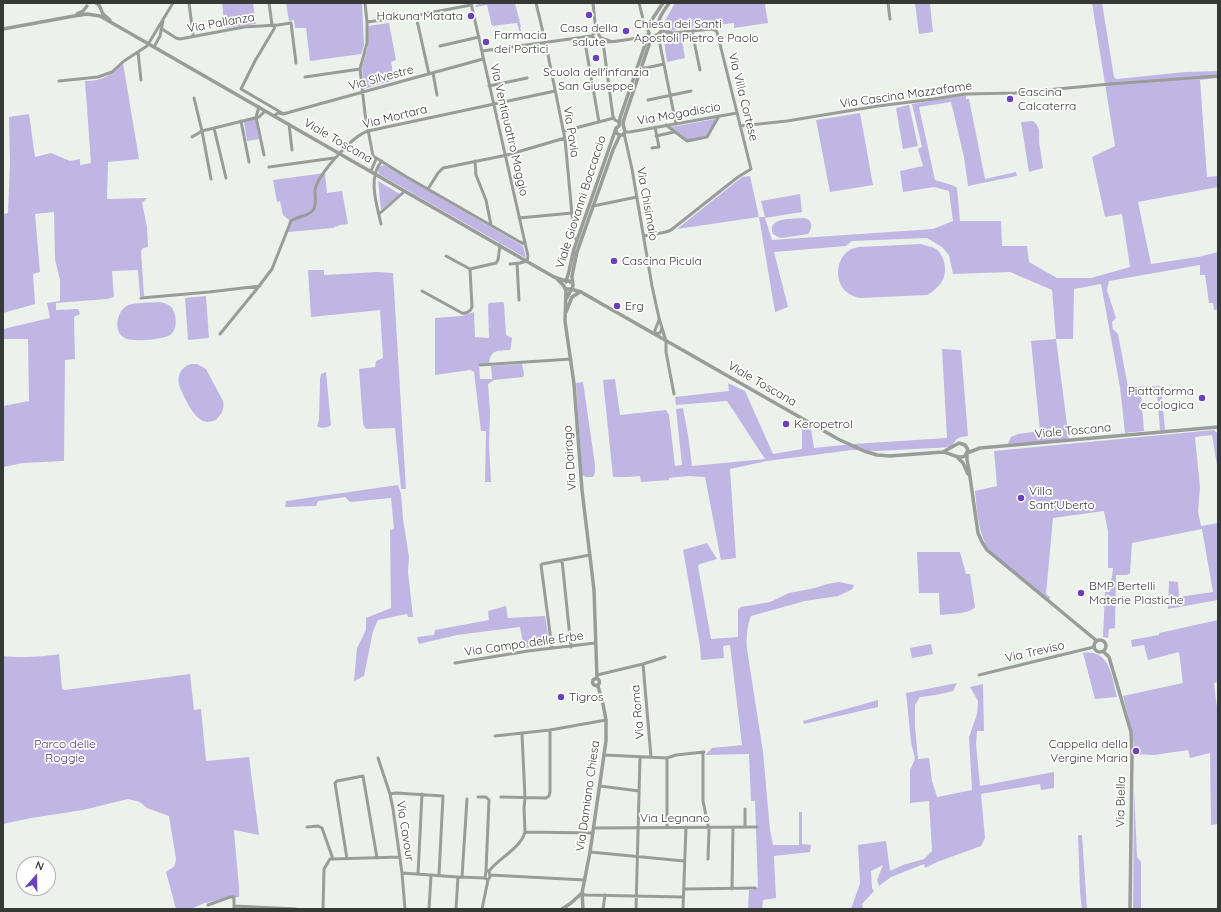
<!DOCTYPE html>
<html>
<head>
<meta charset="utf-8">
<style>
	body { margin:0 }
	#map { position:relative; width:1221px; height:912px; overflow:hidden; background:#edf1ec; font-family:Quicksand,sans-serif }
	canvas { display:block }
	.frame { position:absolute; inset:0; border:4px solid #373937; pointer-events:none }
	.north { position:absolute; left:16px; top:856px; width:40px; height:40px; box-sizing:border-box; background:#fff; border:1px solid #afb0af; border-radius:50%; rotate:20deg; font-size:11px; font-weight:700; line-height:16px; text-align:center; color:#373937 }
	.north::after { content:''; display:block; margin:auto; width:14px; height:18px; background:#6b42bb; clip-path:polygon(50% 0,100% 100%,50% 72%,0 100%) }
</style>
</head>
<body>
<div id="map">
<canvas width="1221" height="912"></canvas>
<div class="frame"></div>
<div class="north">N</div>
</div>
<script>
const g = document.querySelector('canvas').getContext('2d');
g.lineJoin = 'round';
function paint(path, color) { g.fillStyle = color; g.fill(path, 'evenodd'); }
function trace(path, color, width, dash) { g.strokeStyle = color; g.lineWidth = width; g.lineCap = dash ? 'butt' : 'round'; g.setLineDash(dash || []); g.stroke(path); }
function label(font, color, halo, rows, align = 'center') {
  g.font = font + ' Quicksand,sans-serif'; g.lineWidth = 3.5; g.setLineDash([]); g.textBaseline = 'middle'; g.strokeStyle = halo; g.fillStyle = color; for (const [text, x, y, turn = 0] of rows) {
    g.save(); g.translate(x, y); g.rotate((+turn || 0) * Math.PI / 180); g.textAlign = isNaN(turn) ? turn : align; if (halo) g.strokeText(text, 0, 0); g.fillText(text, 0, 0); g.restore();
  }
}
const green = new Path2D(`
	M 222,3 L 253,3 L 256,24 L 225,28 Z
	M 286,3 L 362,3 L 364,46 L 361,54 L 310,61 L 306,28 L 295,28 L 294,20 L 289,21 Z
	M 483,3 L 515,3 L 521,27 L 520,27 L 523,40 L 522,40 L 517,23 L 492,26 L 487,5 L 476,7 L 476,5 Z
	M 675,3 L 767,3 L 765,5 L 768,23 L 734,28 L 734,23 L 718,25 L 718,26 L 714,27 L 713,26 L 668,31 L 665,28 L 664,22 Z
	M 915,3 L 950,3 L 930,4 L 933,32 L 919,34 Z
	M 1092,3 L 1102,3 L 1114,77 L 1117,79 L 1185,72 L 1218,71 L 1218,78 L 1200,80 L 1207,177 L 1218,176 L 1218,187 L 1138,202 L 1151,264 L 1198,257 L 1218,252 L 1218,309 L 1214,310 L 1213,303 L 1209,303 L 1205,275 L 1200,275 L 1200,265 L 1109,281 L 1107,290 L 1116,318 L 1112,322 L 1113,329 L 1118,334 L 1128,387 L 1161,386 L 1165,430 L 1160,430 L 1157,392 L 1141,394 L 1144,431 L 1125,433 L 1120,387 L 1101,284 L 1074,289 L 1073,339 L 1056,339 L 1069,440 L 1008,444 L 1011,437 L 1018,434 L 1040,431 L 1031,341 L 1056,339 L 1052,290 L 1010,272 L 953,274 L 949,255 L 942,247 L 927,238 L 852,241 L 846,246 L 774,252 L 788,307 L 775,312 L 759,217 L 677,229 L 742,177 L 750,176 L 759,217 L 765,217 L 761,201 L 800,194 L 802,212 L 765,218 L 772,240 L 933,229 L 953,221 L 949,191 L 934,187 L 903,192 L 900,171 L 923,166 L 918,149 L 922,147 L 912,104 L 966,95 L 966,99 L 969,99 L 985,179 L 1016,172 L 1017,176 L 968,186 L 964,157 L 951,102 L 919,107 L 935,180 L 952,185 L 957,188 L 960,221 L 1001,221 L 1002,246 L 1027,246 L 1029,262 L 1057,278 L 1091,278 L 1130,267 L 1122,214 L 1105,217 L 1092,157 L 1115,146 Z
	M 389,23 L 396,60 L 391,62 L 394,80 L 364,89 L 362,68 L 368,47 L 368,26 Z
	M 663,33 L 671,34 L 681,34 L 685,58 L 667,62 Z
	M 123,63 L 139,159 L 108,162 L 107,199 L 147,198 L 142,203 L 147,227 L 148,247 L 143,248 L 141,251 L 144,296 L 140,296 L 138,270 L 112,271 L 114,297 L 107,299 L 56,303 L 56,310 L 78,309 L 80,314 L 74,317 L 75,359 L 65,360 L 64,461 L 23,463 L 3,467 L 3,406 L 29,401 L 28,339 L 3,339 L 3,329 L 50,318 L 47,303 L 60,301 L 60,280 L 55,259 L 54,212 L 35,214 L 40,272 L 33,274 L 35,304 L 3,313 L 3,214 L 8,213 L 10,163 L 9,117 L 29,114 L 35,157 L 51,153 L 70,161 L 80,159 L 80,165 L 91,163 L 85,81 C 103,81 111,75 123,63 Z
	M 909,105 L 918,146 L 903,149 L 896,108 Z
	M 860,113 L 873,185 L 830,192 L 816,120 Z
	M 255,119 L 256,120 L 259,139 L 247,141 L 244,122 Z
	M 715,119 L 716,120 L 706,136 L 687,140 L 671,127 Z
	M 1033,121 L 1037,125 L 1039,130 L 1039,142 L 1043,168 L 1029,172 L 1021,122 Z
	M 384,165 L 523,246 L 526,258 L 379,174 L 378,170 L 379,167 Z
	M 325,173 L 327,193 L 342,191 L 348,224 L 340,225 L 333,228 L 288,232 L 289,220 L 283,215 L 280,201 L 277,202 L 273,180 Z
	M 378,181 L 400,194 L 381,210 Z
	M 804,218 C 813,220 813,227 808,234 L 782,238 L 778,237 L 773,234 C 766,217 793,219 804,218 Z
	M 921,244 C 926,246 931,246 936,249 C 940,252 943,257 944,262 C 948,277 940,288 927,295 L 860,298 C 856,297 852,296 848,293 C 834,284 835,258 850,250 C 852,248 856,248 859,247 Z
	M 308,270 L 324,270 L 324,275 L 378,272 L 393,273 L 406,489 L 401,489 L 395,428 L 366,429 L 363,424 L 359,369 L 375,367 L 376,361 L 383,358 L 380,310 L 311,317 Z
	M 206,296 L 209,338 L 188,340 L 185,298 Z
	M 160,302 C 164,303 168,304 171,307 C 177,313 178,330 170,335 C 164,339 142,341 134,340 C 130,340 125,339 122,336 C 113,329 118,308 129,305 C 138,302 151,303 160,302 Z
	M 502,302 L 504,303 L 506,335 L 512,338 L 511,347 L 510,350 C 497,351 491,349 489,363 L 479,364 L 480,379 L 492,379 L 491,366 L 522,364 L 524,374 L 523,377 L 494,380 L 488,384 L 490,412 L 489,445 L 491,482 L 485,482 L 486,431 L 481,431 L 474,372 L 470,370 L 435,375 L 435,318 L 462,316 L 474,312 L 475,337 L 489,338 L 488,305 L 489,303 Z
	M 942,349 L 961,350 L 968,436 C 958,437 956,438 952,447 L 877,451 L 852,450 L 767,461 L 730,469 L 736,558 L 721,560 L 705,477 L 688,476 L 669,478 L 669,480 L 641,482 L 640,476 L 626,477 L 613,477 L 603,380 L 615,379 L 620,415 L 666,410 L 669,415 L 675,466 L 682,465 L 676,409 L 683,408 L 688,435 L 692,466 L 765,459 L 727,401 L 676,405 L 675,397 L 729,391 L 728,383 L 745,391 L 773,454 L 802,449 L 802,423 L 811,429 L 814,448 L 853,444 L 947,438 Z
	M 191,364 L 197,364 L 206,369 L 223,401 C 225,409 221,415 216,420 C 213,421 210,422 207,422 C 194,421 185,398 180,388 C 176,377 180,367 191,364 Z
	M 326,372 L 331,425 C 328,428 320,429 317,426 L 319,420 L 320,379 L 321,374 Z
	M 583,382 L 595,465 L 595,473 L 593,477 L 586,477 L 582,475 L 576,383 Z
	M 1214,430 L 1218,434 L 1218,471 L 1212,435 L 1195,437 L 1200,487 L 1198,512 L 1201,526 L 1218,523 L 1218,600 L 1168,609 L 1169,581 L 1178,582 L 1179,597 L 1213,592 L 1202,529 L 1132,543 L 1130,573 L 1127,575 L 1116,575 L 1115,628 L 1109,629 L 1108,638 L 1103,637 L 1105,592 L 1112,577 L 1113,568 L 1108,568 L 1108,531 L 1104,511 L 1053,518 L 1046,594 L 1050,597 L 1049,602 L 988,549 C 978,531 977,511 975,491 L 997,486 L 994,451 Z
	M 398,485 L 401,494 L 403,519 L 409,557 L 408,572 L 413,617 L 408,617 L 407,614 L 378,620 L 373,631 L 364,676 L 354,681 L 357,648 L 366,630 L 366,618 L 391,608 L 390,530 L 394,529 L 391,498 L 350,502 L 345,497 L 318,501 L 316,506 L 285,507 L 286,501 Z
	M 707,543 L 717,559 L 700,564 L 698,566 L 711,639 L 738,637 L 738,609 L 741,607 L 770,602 L 789,593 L 815,588 L 827,584 L 839,582 L 854,585 L 853,588 L 851,590 L 838,596 L 805,601 L 751,616 C 747,627 746,637 747,649 L 763,752 L 770,830 L 773,845 L 799,845 L 799,812 L 802,812 L 802,844 L 811,845 L 810,852 L 774,856 L 776,898 L 763,900 L 762,909 L 748,909 L 749,890 L 752,890 L 758,887 L 755,801 L 751,801 L 749,754 L 705,755 L 712,748 L 742,745 L 730,645 L 723,646 L 724,658 L 701,660 L 700,646 L 683,550 Z
	M 960,552 L 966,574 L 970,574 L 975,607 C 970,614 949,614 940,615 L 939,593 L 919,593 L 917,552 Z
	M 506,606 L 508,618 L 545,616 L 550,645 L 524,648 L 520,627 L 457,635 L 419,644 L 417,637 L 434,635 L 435,630 L 489,620 L 488,611 Z
	M 1218,620 L 1218,682 L 1214,683 L 1218,716 L 1218,824 L 1211,825 L 1210,753 L 1190,758 L 1188,750 L 1154,755 L 1135,754 L 1132,731 L 1123,696 L 1183,683 L 1179,652 L 1148,660 L 1144,645 L 1132,647 L 1131,640 L 1159,635 L 1159,633 Z
	M 931,644 L 933,654 L 912,658 L 910,648 Z
	M 1083,653 C 1110,649 1112,677 1117,697 L 1095,699 Z
	M 59,654 L 62,689 L 63,689 L 64,690 L 190,674 L 194,710 L 201,709 L 206,761 L 249,757 L 259,835 L 235,830 L 234,831 L 239,887 L 239,897 L 224,898 L 202,904 L 191,909 L 176,909 L 166,872 C 172,867 175,869 176,859 L 169,816 L 147,808 L 140,802 L 128,799 L 83,810 L 31,818 L 3,824 L 3,656 C 19,658 43,657 59,654 Z
	M 957,683 L 953,691 L 936,695 L 920,697 L 915,705 L 915,727 L 918,759 L 929,758 L 932,781 L 937,797 L 972,790 L 969,737 L 977,714 L 978,701 L 970,687 L 983,684 L 984,731 L 977,731 L 976,744 L 980,786 L 1054,772 L 1054,788 L 1041,790 L 1040,784 L 981,794 L 985,838 L 981,846 L 937,862 L 925,868 L 924,864 L 891,877 L 879,886 L 877,880 L 883,865 L 871,871 L 872,888 L 874,891 L 862,904 L 863,907 L 861,909 L 851,909 L 860,883 L 858,845 L 886,841 L 890,871 L 903,865 L 924,859 L 932,851 L 929,801 L 910,803 L 910,770 L 915,759 L 911,742 L 906,693 Z
	M 878,700 L 878,707 L 804,724 L 803,721 Z
	M 1134,789 L 1137,857 L 1141,862 L 1141,909 L 1133,909 Z
	M 1078,835 L 1082,835 L 1087,909 L 1082,909 L 1080,892 Z`);
const minor = new Path2D(`
	M 189,3 L 193,34
	M 269,3 L 272,25
	M 365,3 L 367,22 L 367,43 L 360,69 L 365,114 L 373,156 L 405,176 L 520,242 L 525,244
	M 471,3 L 528,256 L 527,261 L 520,263 L 510,264
	M 536,3 L 546,45 L 565,139 L 574,236 L 577,240
	M 593,3 L 596,32
	M 639,3 L 643,19 L 647,27
	M 888,3 L 890,19
	M 416,16 L 429,74
	M 367,22 L 413,16 L 471,5
	M 275,25 L 274,29 L 255,61 L 241,89 L 282,113
	M 162,29 L 176,38 L 180,39 L 244,27 L 278,25 L 291,23 L 296,63
	M 692,31 L 700,70
	M 658,35 L 676,124
	M 592,36 C 594,39 602,42 606,42 C 614,42 643,38 649,34
	M 592,36 L 594,33 L 597,32 L 601,38 L 610,41
	M 584,37 L 599,122
	M 603,42 L 613,117 L 615,120 L 619,122
	M 440,46 L 479,37
	M 154,47 L 160,36 L 163,21
	M 482,51 L 592,36
	M 138,52 L 141,80
	M 641,69 L 664,64
	M 433,73 L 437,95
	M 305,77 L 360,69
	M 59,81 L 98,77 L 112,72 L 124,61 L 147,46 L 173,3
	M 489,86 L 527,78
	M 194,98 L 202,131 L 211,179
	M 648,100 L 691,91
	M 259,107 L 256,117 L 264,155
	M 274,116 L 278,113 L 283,114 L 483,59
	M 241,121 L 249,162
	M 289,124 L 292,150
	M 666,125 L 687,141 L 707,137 L 719,116
	M 740,126 L 787,121 L 878,106 L 934,99 L 965,94 L 1015,93 L 1110,84 L 1218,76
	M 214,128 L 226,178
	M 564,131 L 614,118
	M 625,132 L 630,132 L 737,113
	M 624,133 L 632,169 L 652,286 L 659,318 L 666,341 L 666,352 L 674,394
	M 656,136 L 674,132
	M 192,137 L 202,131 L 259,117 L 265,111
	M 652,148 L 659,147 L 655,127
	M 475,161 L 476,175 L 486,200 L 491,225
	M 269,167 L 334,158
	M 371,171 L 376,159
	M 428,189 L 438,173 L 443,168 L 507,155 L 565,138
	M 593,206 L 637,197
	M 379,214 L 405,191
	M 519,218 L 572,213
	M 381,224 C 377,205 367,177 382,161
	M 644,236 L 666,232 L 671,230 L 738,177 L 751,169 L 717,32 L 715,30 L 711,29 L 673,33 L 661,31
	M 446,256 L 470,269 L 496,263 L 498,260 L 500,245
	M 517,263 L 519,300
	M 422,291 L 462,313 C 466,314 471,311 472,307 L 470,269
	M 141,298 L 209,292 L 260,286
	M 659,320 L 655,330 L 655,334 L 660,333 L 662,328
	M 220,334 L 256,290 L 272,269 L 291,221 C 297,216 308,217 313,210 C 318,205 313,193 316,186 C 322,171 352,136 368,131 L 555,91
	M 480,365 L 571,359
	M 562,560 L 571,647
	M 552,648 L 541,565 L 542,564 L 590,555
	M 455,663 L 528,651 L 595,643
	M 643,664 L 651,757
	M 597,675 L 643,664 L 665,657
	M 979,675 L 1094,647
	M 495,736 L 550,730 L 606,720
	M 703,752 L 703,801 L 709,830 L 708,859
	M 605,755 L 667,758 L 676,755 L 704,752
	M 378,758 L 390,794 L 393,809 L 402,873 L 405,909
	M 667,758 L 667,827
	M 600,786 L 639,791
	M 390,794 L 396,793 L 443,796 L 439,875
	M 478,797 L 486,797 L 489,800 L 486,871
	M 501,797 L 546,798 L 549,796 L 550,792 L 550,730
	M 745,809 L 745,827
	M 307,827 L 318,826 L 322,828 L 333,859
	M 594,828 L 757,827
	M 525,832 L 593,833
	M 590,852 L 684,861
	M 333,859 L 400,857
	M 347,859 L 335,783 L 337,781 L 363,776 L 377,858
	M 486,871 L 489,871 L 490,877 L 488,880 L 485,878 Z
	M 489,871 C 499,858 521,848 525,832 L 524,808 L 525,798 L 522,734
	M 402,873 L 458,877 L 485,878
	M 418,874 L 422,794
	M 490,875 L 585,880
	M 462,877 L 467,799
	M 684,889 L 755,888
	M 732,889 L 733,827
	M 582,893 L 585,895 L 683,897
	M 208,905 L 230,897 L 234,897 L 234,909
	M 234,906 L 296,909
	M 323,909 L 324,869 L 330,859 L 333,859
	M 429,909 L 431,875
	M 456,909 L 458,877
	M 482,909 L 488,880
	M 603,909 L 605,895
	M 636,909 L 640,757
	M 683,909 L 686,827`);
const tertiary = new Path2D(`
	M 96,3 L 99,5 L 103,14 L 110,20
	M 77,14 L 83,11 L 87,6
	M 3,29 L 74,16 L 87,14 L 100,16 L 554,277 L 566,281 L 569,281 L 572,283
	M 616,130 L 616,133 L 620,135 L 623,135 L 625,132 L 623,124 L 624,119 L 651,39 C 654,35 659,36 661,31 C 662,27 659,25 659,21 C 660,15 666,8 669,3
	M 557,279 L 564,286 L 566,291 L 565,321 L 574,384 L 582,490 L 594,590 L 597,679
	M 566,282 L 569,271 L 574,249 L 613,137 L 616,128 L 619,126 L 620,118 L 647,39 L 649,33 L 647,27 L 663,3
	M 565,288 L 567,289 L 571,289 L 581,292 L 838,439 L 864,451 L 877,455 L 890,456 L 943,452 L 959,443 L 965,445 L 968,450 L 965,456 C 958,460 951,453 943,452
	M 567,298 L 573,286 L 572,276 L 577,252 L 613,150 L 620,135
	M 566,312 L 572,297 L 580,292
	M 967,453 L 980,448 L 1218,427
	M 967,454 L 967,460 L 969,470 L 978,533 L 982,542 L 987,550 L 1097,641
	M 958,458 L 963,463 L 968,474
	M1094 646a6 6 0 1 1 12 0a6 6 0 1 1-12 0Z
	M 1104,652 L 1109,657 L 1131,732 L 1132,755 L 1130,909
	M592.5 682a3.5 3.5 0 1 1 7 0a3.5 3.5 0 1 1-7 0Z
	M 562,909 L 571,903 L 582,893
	M 583,909 L 582,893 L 590,852 L 606,741 L 606,720 L 603,704 L 598,686`);
const markers = [
	[589,15,4,"#6b42bb"],
	[471,16,4,"#6b42bb"],
	[626,31,4,"#6b42bb"],
	[486,42,4,"#6b42bb"],
	[596,58,4,"#6b42bb"],
	[1010,99,4,"#6b42bb"],
	[614,261,4,"#6b42bb"],
	[617,306,4,"#6b42bb"],
	[1202,398,4,"#6b42bb"],
	[786,424,4,"#6b42bb"],
	[1021,498,4,"#6b42bb"],
	[1081,593,4,"#6b42bb"],
	[561,697,4,"#6b42bb"],
	[1136,751,4,"#6b42bb"]
];
const poiNames = [
	["Hakuna Matata",463,16,"right"],
	["Chiesa dei Santi",634,24],
	["Apostoli Pietro e Paolo",634,38],
	["Casa della",589,28,"center"],
	["salute",589,42,"center"],
	["Farmacia",494,35],
	["dei Portici",494,49],
	["Scuola dell'infanzia",596,72,"center"],
	["San Giuseppe",596,86,"center"],
	["Cascina",1018,92],
	["Calcaterra",1018,106],
	["Cascina Picula",622,261],
	["Erg",625,306],
	["Piattaforma",1194,391,"right"],
	["ecologica",1194,405,"right"],
	["Keropetrol",794,424],
	["Villa",1029,491],
	["Sant'Uberto",1029,505],
	["BMP Bertelli",1089,586],
	["Materie Plastiche",1089,600],
	["Tigros",569,697],
	["Cappella della",1128,744,"right"],
	["Vergine Maria",1128,758,"right"]
];
const streetNames = [
	["Via Pallanza",221,23,-10],
	["Via Silvestre",381,78,-15],
	["Via Cascina Mazzafame",906,95,-8],
	["Via Villa Cortese",743,97,76],
	["Via Mogadiscio",679,114,-10],
	["Via Mortara",395,117,-14],
	["Via Ventiquattro Maggio",509,130,77],
	["Via Pavia",571,132,81],
	["Viale Toscana",338,141,30],
	["Viale Giovanni Boccaccio",581,202,-72],
	["Via Chisimaio",647,204,80],
	["Viale Toscana",762,384,30],
	["Viale Toscana",1073,431,-5],
	["Via Dairago",570,458,-94],
	["Via Campo delle Erbe",524,644,-8],
	["Via Treviso",1035,652,-13],
	["Via Roma",638,712,-95],
	["Via Damiano Chiesa",588,796,-82],
	["Via Biella",1121,802,-89],
	["Via Legnano",675,818],
	["Via Cavour",405,831,81]
];
const parkNames = [
	["Parco delle",65,744],
	["Roggie",65,758]
];
paint(green, '#c0b6e3');
trace(minor, '#9a9c9a', 3);
trace(tertiary, '#9a9c9a', 3.5);
for (const [x, y, r, color] of markers) { const dot = new Path2D(); dot.arc(x, y, r, 0, 2 * Math.PI); g.fillStyle = color; g.fill(dot); trace(dot, '#fff', 1.5); }
label('12px', '#373937', '#fff', poiNames, 'left');
label('12px', '#373937', '#fff', streetNames);
label('12px', '#49327d', '#fff', parkNames);
</script>
</body>
</html>
